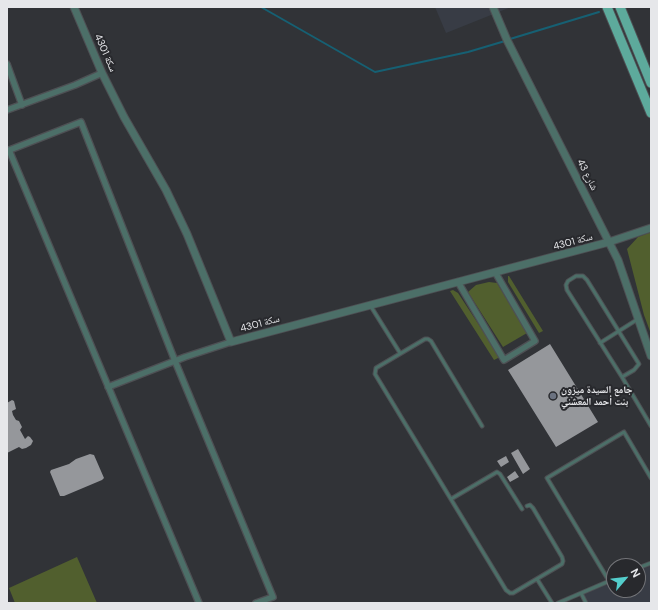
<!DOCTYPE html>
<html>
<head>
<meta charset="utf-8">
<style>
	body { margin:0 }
	#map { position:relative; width:658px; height:610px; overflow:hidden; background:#313337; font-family:"DM Sans",sans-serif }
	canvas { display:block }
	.frame { position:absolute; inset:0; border:8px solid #e6e7ea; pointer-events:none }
	.north { position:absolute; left:606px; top:558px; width:40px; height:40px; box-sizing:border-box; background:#28292d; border:1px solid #747579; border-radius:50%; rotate:62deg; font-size:11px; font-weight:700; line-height:16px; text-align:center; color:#e6e7ea }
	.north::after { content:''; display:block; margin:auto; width:14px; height:18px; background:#53cdcb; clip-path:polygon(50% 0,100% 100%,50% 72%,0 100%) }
</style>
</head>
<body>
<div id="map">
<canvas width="658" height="610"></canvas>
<div class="frame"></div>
<div class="north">N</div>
</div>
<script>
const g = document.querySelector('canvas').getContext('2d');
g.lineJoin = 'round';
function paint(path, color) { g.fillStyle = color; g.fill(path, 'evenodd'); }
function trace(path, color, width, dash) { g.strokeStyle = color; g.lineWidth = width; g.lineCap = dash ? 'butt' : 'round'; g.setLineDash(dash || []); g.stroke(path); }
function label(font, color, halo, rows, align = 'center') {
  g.font = font + ' "DM Sans","Noto Naskh Arabic",sans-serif'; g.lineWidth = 4; g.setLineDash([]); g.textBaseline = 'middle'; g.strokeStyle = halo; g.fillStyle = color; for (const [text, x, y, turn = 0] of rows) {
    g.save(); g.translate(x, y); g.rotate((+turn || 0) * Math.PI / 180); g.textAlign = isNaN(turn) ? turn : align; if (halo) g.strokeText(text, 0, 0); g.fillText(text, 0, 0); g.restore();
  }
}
const built = new Path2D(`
	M 435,7 L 511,7 L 446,33 Z
	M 651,563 L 651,603 L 586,603 L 581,593 L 614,579 L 614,590 L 638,590 L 638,568 Z`);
const green = new Path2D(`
	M 651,232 L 651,334 L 644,315 L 627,249 L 638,237 Z
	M 508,276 L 509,276 L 543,331 L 539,333 L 508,282 Z
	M 489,282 L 497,283 L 527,333 L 503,347 L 468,292 L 476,285 Z
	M 453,290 L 458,293 L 500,357 L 494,360 L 450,291 Z
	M 77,557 L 97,603 L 15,603 L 9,588 Z`);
const stream = new Path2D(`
	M 261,7 L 375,72 L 468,52 L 505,41
	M 510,39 L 599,12`);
const building = new Path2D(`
	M 550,344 L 598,422 L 556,447 L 508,370 Z
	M 12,400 L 14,401 L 16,409 L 12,411 L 13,415 L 16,420 L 19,421 L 22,427 L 20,430 L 25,439 L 28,436 L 30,437 L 33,441 L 31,445 L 26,448 L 22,449 L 19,447 L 7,453 L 7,403 Z
	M 518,449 L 530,469 L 523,474 L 511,453 Z
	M 90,454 L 94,455 L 104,478 L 102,480 L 64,496 L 60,496 L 50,472 L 51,470 L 69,464 L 76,459 Z
	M 506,456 L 509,462 L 501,467 L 497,461 Z
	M 515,471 L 519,477 L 510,482 L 507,477 Z`);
const service = new Path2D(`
	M 576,276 L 583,276 L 587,280 L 639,364 L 634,370 L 622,377 L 567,290 L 566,285 L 568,281 Z
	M 370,305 L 400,353
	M 600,343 L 638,319
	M 622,377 L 651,426
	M 482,426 L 431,341 L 428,339 L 425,339 L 376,368 L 375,374 L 506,590 L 510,593 L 513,593 L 562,564 L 563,561 L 562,557 L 533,508 L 530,505 L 527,506
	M 451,499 L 497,472 L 500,474 L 522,509
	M 638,568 L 651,563
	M 537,579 L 552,603
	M 609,581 L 547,478 L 624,432 L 651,478
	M 581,593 L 586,603
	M 558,603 L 614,579`);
const minor = new Path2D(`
	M 7,64 L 22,105
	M 7,110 L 75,85 L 102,73
	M 9,150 L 199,603
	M 7,151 L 81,122 L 175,361 L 273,597 L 256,603
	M 458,282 L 504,360 L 535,341 L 495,272
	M 108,387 L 185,357 L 231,342`);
const tertiary = new Path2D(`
	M 74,7 L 102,73 L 124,117 L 166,190 L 187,234 L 231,342 L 609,242 L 651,228
	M 493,7 L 507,40 L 618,260 L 651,356`);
const primary = new Path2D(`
	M 607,7 L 651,113
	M 620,7 L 651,83`);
const markers = [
	[553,396,4,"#6b7280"]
];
const streetNames = [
	["سكة 4301",105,53,66],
	["شارع 43",587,175,63],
	["سكة 4301",573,242,-15],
	["سكة 4301",260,324,-15]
];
const poiNames = [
	["جامع السيدة ميزون",561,390],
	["بنت أحمد المعشني",561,402]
];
paint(built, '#383c45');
paint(green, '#515f2e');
trace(stream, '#166073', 2);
paint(building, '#95979b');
trace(service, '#4e5054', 5);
trace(minor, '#4e5054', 8);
trace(tertiary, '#4e5054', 9);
trace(primary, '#4e5054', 11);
trace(service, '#4c6f68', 3);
trace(minor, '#4c6f68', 5.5);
trace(tertiary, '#4c6f68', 7);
trace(primary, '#5daa9c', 9);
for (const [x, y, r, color] of markers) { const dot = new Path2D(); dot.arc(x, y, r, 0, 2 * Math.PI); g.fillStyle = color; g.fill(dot); trace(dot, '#28292d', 1.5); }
label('10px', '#e6e7ea', '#28292d', streetNames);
label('bold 10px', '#e6e7ea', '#28292d', poiNames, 'left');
</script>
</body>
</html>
